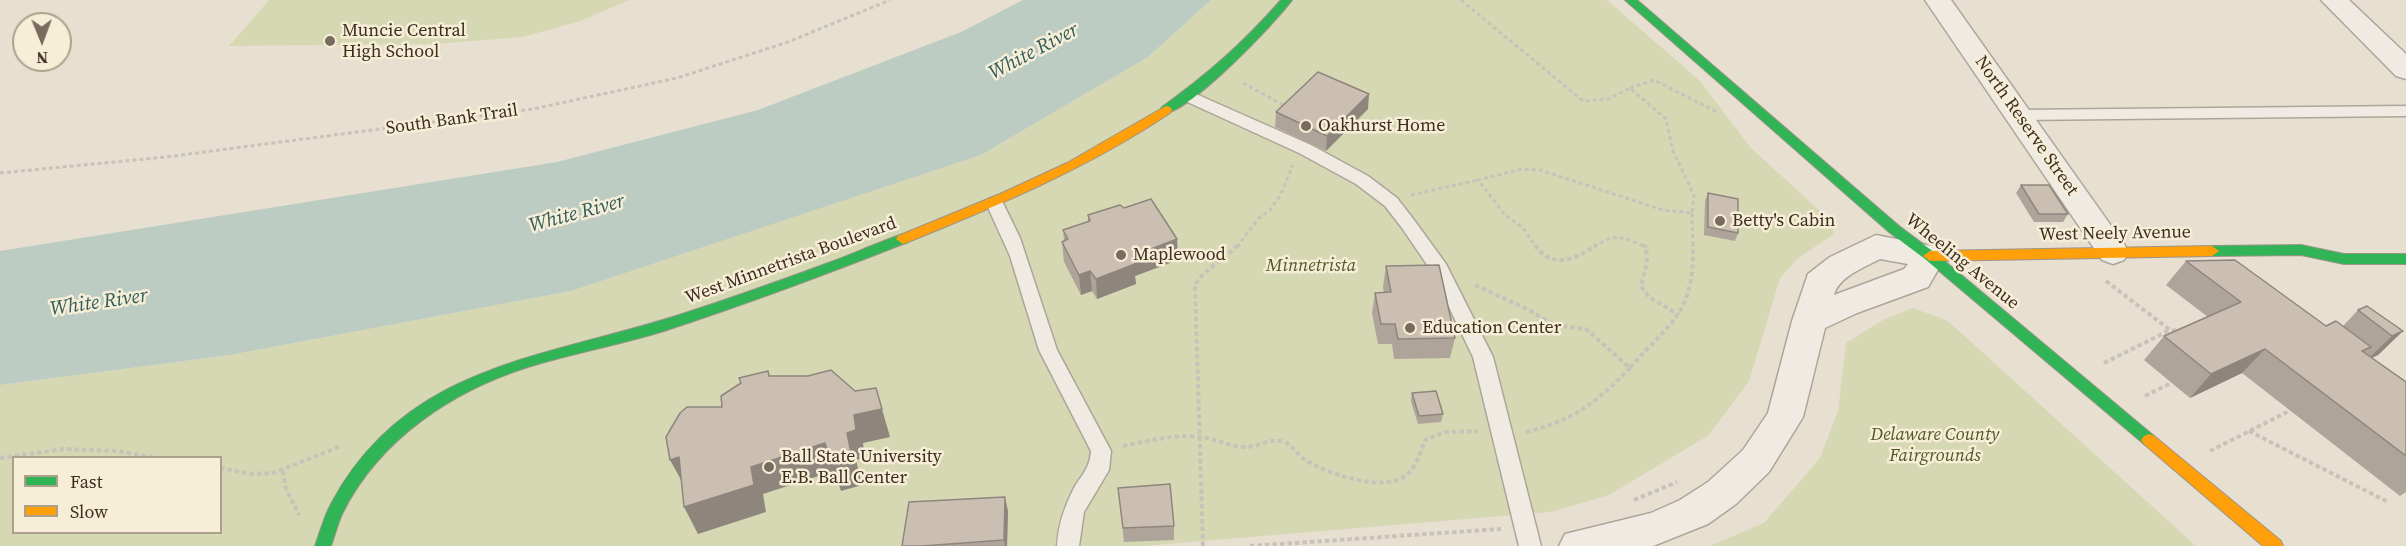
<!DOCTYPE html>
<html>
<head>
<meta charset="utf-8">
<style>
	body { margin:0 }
	#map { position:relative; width:2406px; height:546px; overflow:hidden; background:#e7e0d1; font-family:"Source Serif 4",serif }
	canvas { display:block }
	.legend { position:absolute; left:12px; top:456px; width:210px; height:78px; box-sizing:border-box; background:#f7eed8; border:2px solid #ada18e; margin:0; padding:8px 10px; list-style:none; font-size:18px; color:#3d2e20 }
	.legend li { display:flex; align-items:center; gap:12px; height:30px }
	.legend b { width:30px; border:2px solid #ada18e }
	.north { position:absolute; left:12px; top:12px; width:60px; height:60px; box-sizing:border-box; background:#f7eed8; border:2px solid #ada18e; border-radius:50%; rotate:179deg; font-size:16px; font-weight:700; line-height:24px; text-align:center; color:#3d2e20 }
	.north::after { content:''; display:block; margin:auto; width:21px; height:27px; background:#786c5e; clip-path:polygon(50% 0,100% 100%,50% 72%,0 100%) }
</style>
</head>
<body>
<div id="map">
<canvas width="2406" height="546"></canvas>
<ul class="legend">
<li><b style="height:8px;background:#30b455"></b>Fast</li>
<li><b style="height:8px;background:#ff9f0a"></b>Slow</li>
</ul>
<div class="north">N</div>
</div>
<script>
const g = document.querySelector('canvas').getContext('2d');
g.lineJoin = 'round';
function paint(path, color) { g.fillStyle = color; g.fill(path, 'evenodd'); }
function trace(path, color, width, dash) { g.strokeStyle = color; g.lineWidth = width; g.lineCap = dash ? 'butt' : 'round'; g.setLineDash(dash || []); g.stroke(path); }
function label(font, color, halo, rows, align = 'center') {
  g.font = font + ' "Source Serif 4",serif'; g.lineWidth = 5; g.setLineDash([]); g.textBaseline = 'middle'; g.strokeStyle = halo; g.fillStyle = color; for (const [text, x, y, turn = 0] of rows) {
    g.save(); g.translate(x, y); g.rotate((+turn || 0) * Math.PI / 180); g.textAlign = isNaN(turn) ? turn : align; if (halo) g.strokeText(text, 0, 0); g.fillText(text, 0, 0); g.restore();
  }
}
const green = new Path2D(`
	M 269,0 L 629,0 L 580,21 L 523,37 L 434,44 L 229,46 Z
	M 1211,0 L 1607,0 L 1700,81 L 1751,148 L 1831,221 L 1834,234 L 1798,258 L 1780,278 L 1749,381 L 1709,435 L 1609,495 L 1551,512 L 1143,546 L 0,546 L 0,385 L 230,355 L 571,291 L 981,155 L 1148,57 ZM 14,458 L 220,458 L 220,532 L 14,532 Z
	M 1913,308 L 1948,321 L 2196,546 L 1710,546 L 1764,523 L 1820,458 L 1838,411 L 1846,343 L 1883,320 Z`);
const water = new Path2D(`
	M 1023,0 L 1211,0 L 1148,57 L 981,155 L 571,291 L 230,355 L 0,385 L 0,251 L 557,162 L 758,110 L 961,32 Z`);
const pathFar1 = new Path2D(`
	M 1461,0 L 1583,101 L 1608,99 L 1630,88 L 1666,119 L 1673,151 L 1694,195 L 1692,213 L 1663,210 L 1540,170 L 1522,169 L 1478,180 L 1505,215 L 1523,228 L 1536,247
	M 1243,83 L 1287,107
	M 1630,88 L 1654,80 L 1719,113
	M 0,173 L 166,157 L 533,109 L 677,78 L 788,42 L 890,0
	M 1411,195 L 1478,180
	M 1692,213 L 1693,247
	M 1237,247 L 1259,218 L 1270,210 L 1281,194 L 1293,165
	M 1594,247 C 1616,232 1623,237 1646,247`);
const path = new Path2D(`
	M 1535,245 C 1551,270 1577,259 1596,245
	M 1642,245 L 1646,247 L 1647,262 L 1641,286 L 1649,297 L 1679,315
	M 2106,281 L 2170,330 L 2181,331
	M 1475,285 L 1529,310 L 1554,325 L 1586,329 L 1630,368 C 1671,320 1694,316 1693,245
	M 2104,363 L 2170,330
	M 2145,396 L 2171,383
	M 2249,431 L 2388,502
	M 1526,432 C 1573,421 1597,402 1630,368
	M 1123,446 C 1148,441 1174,434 1200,437 C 1215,438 1229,447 1245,447 C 1257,447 1268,439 1281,441 C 1292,443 1296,454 1305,460 C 1329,474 1386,495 1409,473 C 1417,465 1421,450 1425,440 L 1445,432 L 1477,431
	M 2210,451 L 2291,410
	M 0,458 L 64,449 L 117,451 L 157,458
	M 220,468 L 252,474 L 273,473 L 339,447
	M 283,471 L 286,489 L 299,515
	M 1634,500 L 1677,482
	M 1203,546 L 1195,285 C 1204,269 1225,259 1238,245
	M 1250,546 L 1501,529`);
const lane = new Path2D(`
	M 1187,90 L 1311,145 L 1368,176 L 1397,198 L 1414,220 L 1446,264 L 1493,357 L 1541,546 L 1519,546 L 1473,357 L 1432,272 L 1402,228 L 1385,206 L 1356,184 L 1299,153 L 1181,99 L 1179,95 Z
	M 2406,106 L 2406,116 L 2019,120 L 2011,115 L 2019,110 Z
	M 995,197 L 1001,199 L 1020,238 L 1057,350 L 1111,451 L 1109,470 L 1084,512 L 1079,546 L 1057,546 C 1058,526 1064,508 1073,490 C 1081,475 1090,469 1091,451 L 1039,350 L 1010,256 L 986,203 L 989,199 Z`);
const street = new Path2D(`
	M 1925,0 L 1951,0 L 2124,244 L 2129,252 L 2124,260 L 2113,264 L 2102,260 Z
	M 2321,0 L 2349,0 L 2406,54 L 2406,79 L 2396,76 Z
	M 1876,235 L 1942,248 L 1946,256 L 1928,287 L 1857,313 L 1825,328 L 1803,417 L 1769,472 L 1736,504 L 1708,524 L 1653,546 L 1559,546 L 1565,534 L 1651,513 L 1680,500 L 1708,482 L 1743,450 L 1768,413 L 1792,321 L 1808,274 L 1830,257 ZM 1880,259 L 1908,264 L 1904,269 L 1834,295 C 1838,277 1865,267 1880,259 Z`);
const fast = new Path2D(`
	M 1281,0 L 1292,0 C 1277,21 1185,118 1162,113 L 1160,110 L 1162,107 C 1208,74 1243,43 1281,0 Z
	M 1625,0 L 1637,0 L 1899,226 L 1935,253 L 2154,436 L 2157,440 L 2154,444 L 2149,446 L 2144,444 L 1925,259 L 1889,232 Z
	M 903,234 L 910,239 L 908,242 C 827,274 746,304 664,331 C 619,345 573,353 528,367 C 452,391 380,439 343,512 C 338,522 335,535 331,546 L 315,546 C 320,532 324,517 331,504 C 406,363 547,358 682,314 C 732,298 782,280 831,262 C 855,253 879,242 903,234 Z
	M 2301,245 L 2344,254 L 2406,254 L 2406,264 L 2344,264 L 2301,255 L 2212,256 L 2205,251 L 2212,246 Z`);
const slow = new Path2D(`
	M 1166,106 L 1170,107 L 1172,110 L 1170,113 C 1088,168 999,205 908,242 L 903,244 L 896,239 L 898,236 L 1000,194 L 1067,163 Z
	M 2212,246 L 2219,251 L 2212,256 L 1930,261 L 1923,256 L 1930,251 Z
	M 2149,434 L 2154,436 L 2281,541 L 2283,546 L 2263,546 L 2144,444 L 2141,440 L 2144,436 Z`);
const wall = new Path2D(`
	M 1368,109 L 1326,151 L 1275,127 L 1276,112 Z
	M 2021,185 L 2068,214 L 2063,222 L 2034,222 L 2016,193 Z
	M 1708,193 L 1738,233 L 1735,241 L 1704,235 L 1705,201 Z
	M 1124,208 L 1177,239 L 1178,260 L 1135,276 L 1136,284 L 1097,299 L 1092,291 L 1081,295 L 1064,262 L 1062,242 L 1064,240 L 1063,230 L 1088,222 L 1088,215 Z
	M 2186,261 L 2326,326 L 2343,326 L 2358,310 L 2403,331 L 2378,355 L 2372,358 L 2406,382 L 2406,492 L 2400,496 L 2242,373 L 2190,398 L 2144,360 L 2164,336 L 2208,317 L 2166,285 Z
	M 1386,266 L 1455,338 L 1450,358 L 1394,359 L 1392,344 L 1378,344 L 1372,313 L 1375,293 L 1384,293 L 1383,287 Z
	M 1412,393 L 1443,414 L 1441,422 L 1418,424 L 1411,401 Z
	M 1120,502 L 1174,526 L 1174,540 L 1124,542 Z
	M 1008,511 L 1007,546 L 902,546 Z`);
const shadedWall = new Path2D(`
	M 1369,94 L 1368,109 L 1326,151 L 1327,136 Z
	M 1177,239 L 1178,260 L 1135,276 L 1136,284 L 1097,299 L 1096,279 L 1133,256 Z
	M 1090,271 L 1092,291 L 1081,295 L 1079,275 Z
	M 2403,331 L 2378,355 L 2367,360 L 2392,336 Z
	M 2265,349 L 2242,373 L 2190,398 L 2211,374 Z
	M 876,388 L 890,437 L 863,443 L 865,458 L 856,460 L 862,485 L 841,491 L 834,471 L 763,494 L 766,512 L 698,534 L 684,507 L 751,467 L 847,433 L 854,415 Z
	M 679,457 L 685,487 L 670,460 Z
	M 1005,497 L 1008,511 L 1007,546 L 1005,546 L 1004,540 Z`);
const building = new Path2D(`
	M 1318,72 L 1369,94 L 1327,136 L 1276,112 Z
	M 2021,185 L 2049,185 L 2068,214 L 2039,214 Z
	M 1708,193 L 1738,199 L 1738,233 L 1708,227 Z
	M 1151,199 L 1177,239 L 1133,256 L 1135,264 L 1096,279 L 1090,271 L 1079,275 L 1062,242 L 1068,239 L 1063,230 L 1090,221 L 1088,215 L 1120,205 L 1124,208 Z
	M 2235,260 L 2326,326 L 2336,321 L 2371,347 L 2362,351 L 2406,382 L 2406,456 L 2265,349 L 2211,374 L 2164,336 L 2241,302 L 2186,261 Z
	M 1439,265 L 1455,338 L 1398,339 L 1395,324 L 1381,324 L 1375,293 L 1391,292 L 1386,266 Z
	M 2367,306 L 2403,331 L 2392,336 L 2358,310 Z
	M 831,370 L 855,391 L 876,388 L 882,409 L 854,415 L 856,430 L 847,433 L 852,458 L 831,464 L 825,443 L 751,467 L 754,485 L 684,507 L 679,457 L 670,460 L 666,437 L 680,413 L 687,407 L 722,407 L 721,396 L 741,383 L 739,378 L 768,371 L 769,376 L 808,376 Z
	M 1436,391 L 1443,414 L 1419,416 L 1412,393 Z
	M 1170,484 L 1174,526 L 1123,528 L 1118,488 Z
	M 1005,497 L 1004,540 L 922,546 L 902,546 L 909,502 Z`);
const markers = [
	[330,41,6,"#786c5e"],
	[1306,126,6,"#786c5e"],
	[1720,221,6,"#786c5e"],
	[1121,255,6,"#786c5e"],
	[1410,328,6,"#786c5e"],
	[769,467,6,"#786c5e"]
];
const poiNames = [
	["Muncie Central",342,31],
	["High School",342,52],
	["Oakhurst Home",1318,126],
	["Betty's Cabin",1732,221],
	["Maplewood",1133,255],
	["Education Center",1422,328],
	["Ball State University",781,457],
	["E.B. Ball Center",781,478]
];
const streetNames = [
	["South Bank Trail",452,120,-8],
	["North Reserve Street",2026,126,55],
	["West Neely Avenue",2115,234,-1],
	["West Minnetrista Boulevard",791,261,-20],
	["Wheeling Avenue",1962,262,39]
];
const parkNames = [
	["Minnetrista",1311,266],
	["Delaware County",1935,435],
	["Fairgrounds",1935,456]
];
const waterNames = [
	["White River",1034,52,-28],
	["White River",577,214,-15],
	["White River",99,303,-8]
];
paint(green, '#d6d7b3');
paint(water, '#bcccc2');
trace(lane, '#ada599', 3);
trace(street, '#ada599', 3);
trace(fast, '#9c958a', 2);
trace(slow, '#9c958a', 2);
trace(pathFar1, '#c8c2b9', 3, [4, 3]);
trace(path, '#c8c2b9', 4, [4.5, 3]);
paint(lane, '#efebe3');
paint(street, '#efebe3');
paint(fast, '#30b455');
paint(slow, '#ff9f0a');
paint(wall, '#afa499');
paint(shadedWall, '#8e867d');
paint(building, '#cbbfb2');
trace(building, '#8e867d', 1.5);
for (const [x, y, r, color] of markers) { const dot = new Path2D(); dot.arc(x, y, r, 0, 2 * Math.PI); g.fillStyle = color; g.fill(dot); trace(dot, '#f7eed8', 2); }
label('18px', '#3d2e20', '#f7eed8', poiNames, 'left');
label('18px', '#3d2e20', '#f7eed8', streetNames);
label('italic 18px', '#4d5a26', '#f7eed8', parkNames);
label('italic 20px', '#2f5d5a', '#f7eed8', waterNames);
</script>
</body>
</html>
